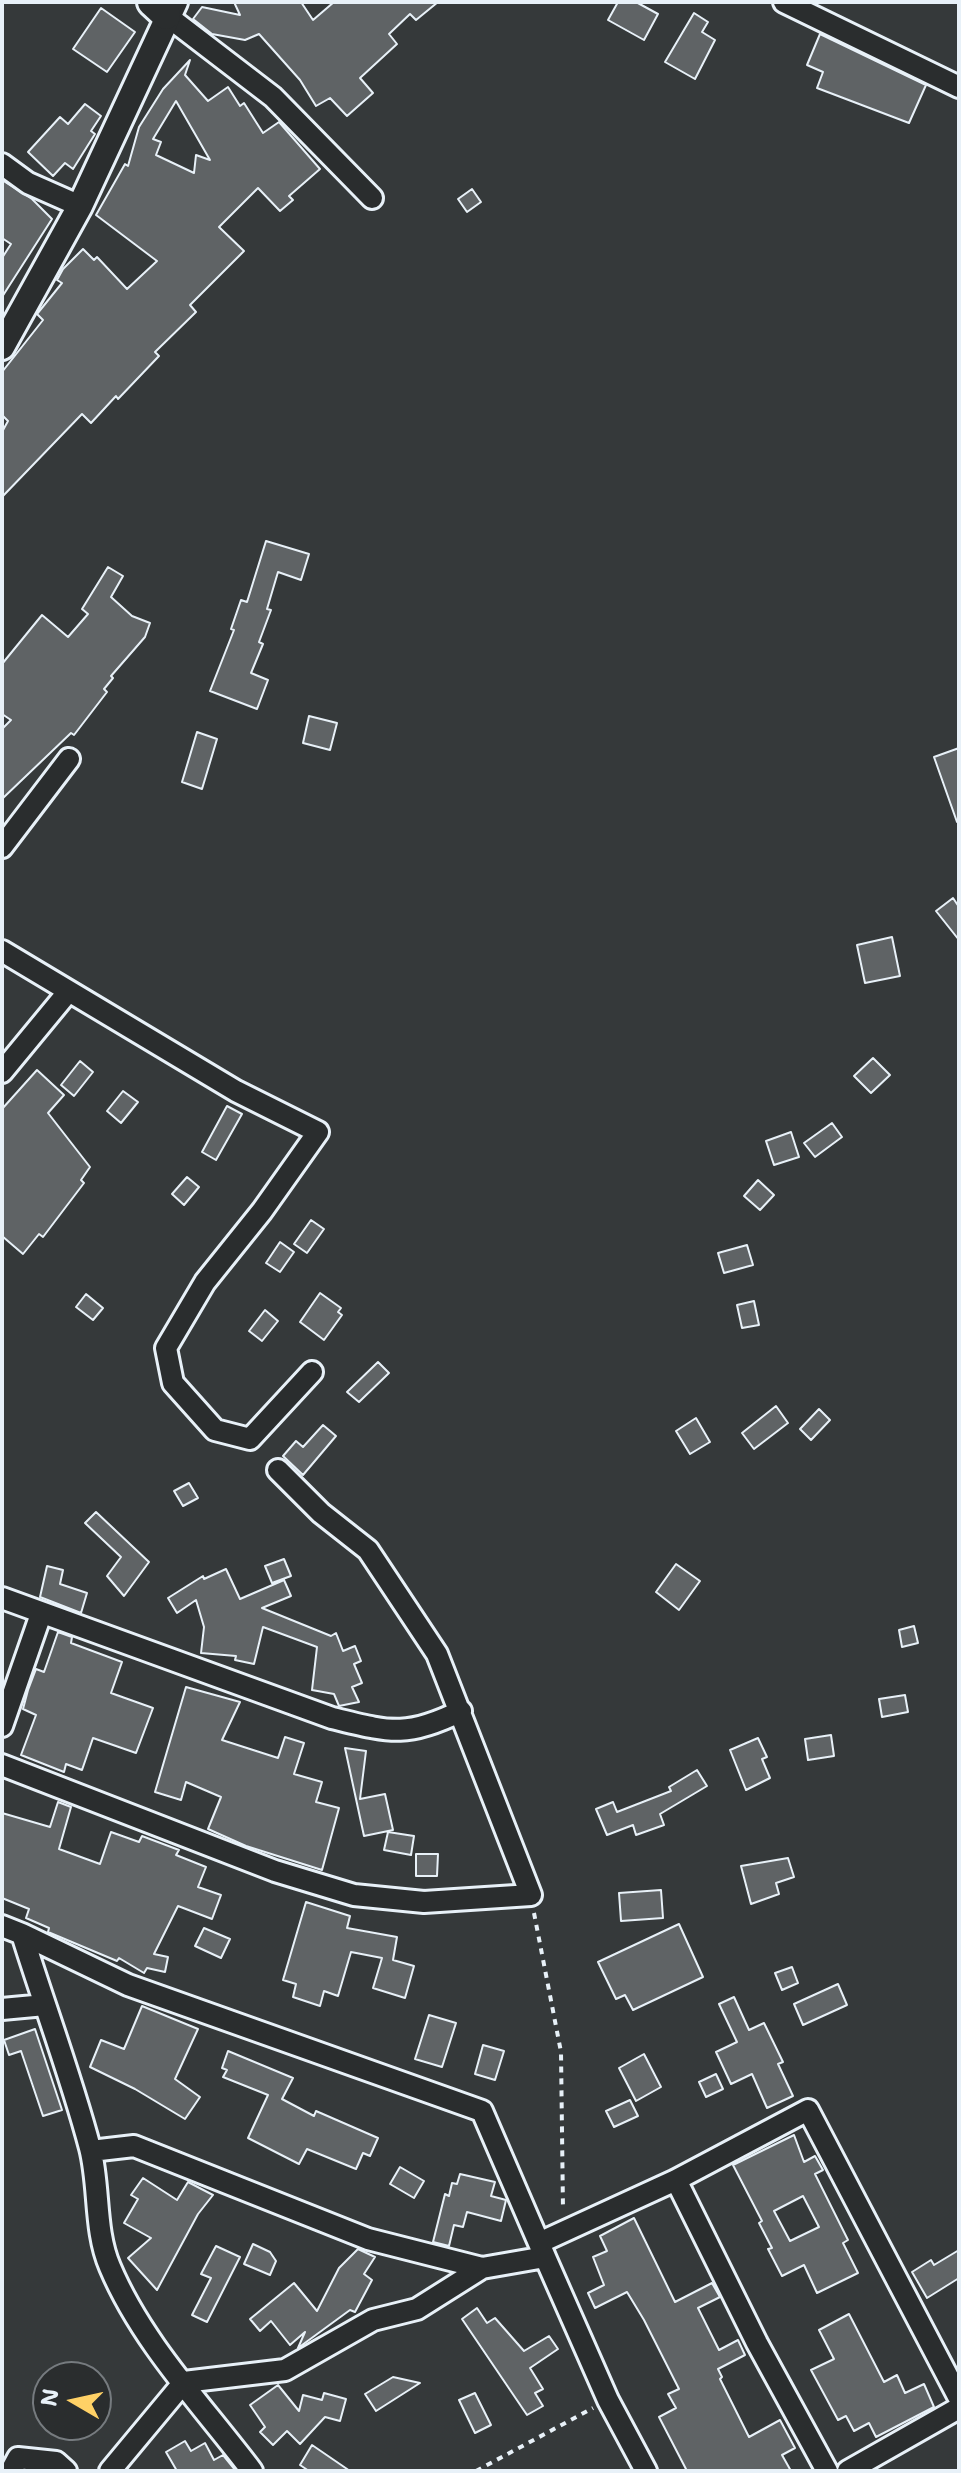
<!DOCTYPE html>
<html>
<head>
<meta charset="utf-8">
<style>
	body { margin:0 }
	#map { position:relative; width:961px; height:2473px; overflow:hidden; background:#35393a; font-family:"Shantell Sans",sans-serif }
	canvas { display:block }
	.frame { position:absolute; inset:0; border:4px solid #e8f1f8; pointer-events:none }
	.north { position:absolute; left:32px; top:2361px; width:80px; height:80px; box-sizing:border-box; background:#2a2d2e; border:2px solid #767b7f; border-radius:50%; rotate:279deg; font-size:22px; font-weight:700; line-height:32px; text-align:center; color:#e8f1f8 }
	.north::after { content:''; display:block; margin:auto; width:28px; height:36px; background:#ffd166; clip-path:polygon(50% 0,100% 100%,50% 72%,0 100%) }
</style>
</head>
<body>
<div id="map">
<canvas width="961" height="2473"></canvas>
<div class="frame"></div>
<div class="north">N</div>
</div>
<script>
const g = document.querySelector('canvas').getContext('2d');
g.lineJoin = 'round';
function paint(path, color) { g.fillStyle = color; g.fill(path, 'evenodd'); }
function trace(path, color, width, dash) { g.strokeStyle = color; g.lineWidth = width; g.lineCap = dash ? 'butt' : 'round'; g.setLineDash(dash || []); g.stroke(path); }
const building = new Path2D(`
	M 234,2 L 301,2 L 313,20 L 334,2 L 438,2 L 416,20 L 410,14 L 389,34 L 397,44 L 360,78 L 373,93 L 347,116 L 330,98 L 316,106 L 300,80 L 259,34 L 245,40 L 212,34 L 193,19 L 202,7 L 240,15 Z
	M 618,2 L 636,2 L 658,14 L 644,40 L 608,20 Z
	M 101,8 L 135,32 L 107,72 L 73,49 Z
	M 694,13 L 708,22 L 702,32 L 715,40 L 695,79 L 665,62 Z
	M 820,34 L 926,85 L 909,123 L 817,88 L 823,72 L 807,65 Z
	M 190,60 L 185,75 L 208,101 L 228,87 L 240,106 L 244,103 L 263,133 L 279,122 L 320,169 L 289,196 L 293,200 L 280,211 L 258,188 L 219,227 L 244,251 L 190,305 L 196,312 L 155,352 L 159,356 L 118,399 L 116,396 L 91,423 L 82,414 L 2,497 L 2,432 L 8,421 L 2,415 L 2,372 L 43,320 L 37,314 L 62,283 L 57,280 L 63,269 L 83,249 L 94,260 L 97,257 L 127,289 L 157,261 L 96,215 L 125,164 L 128,166 L 139,127 L 163,89 ZM 176,101 L 210,160 L 196,155 L 194,173 L 156,155 L 161,142 L 153,139 Z
	M 85,104 L 101,116 L 91,131 L 95,134 L 73,169 L 65,163 L 53,176 L 28,152 L 60,117 L 68,124 Z
	M 2,180 L 32,199 L 52,219 L 2,297 L 2,258 L 11,244 L 2,238 Z
	M 472,189 L 481,202 L 467,212 L 458,199 Z
	M 266,541 L 309,554 L 301,580 L 278,572 L 267,609 L 271,610 L 259,642 L 263,644 L 251,673 L 268,680 L 257,709 L 210,691 L 234,630 L 231,629 L 241,600 L 247,602 Z
	M 108,567 L 123,576 L 111,597 L 132,616 L 150,623 L 145,637 L 111,676 L 113,678 L 104,689 L 107,692 L 74,735 L 71,733 L 2,799 L 2,729 L 11,720 L 2,714 L 2,664 L 42,615 L 68,637 L 88,614 L 82,609 Z
	M 309,716 L 337,723 L 330,750 L 303,743 Z
	M 197,732 L 217,739 L 202,789 L 182,782 Z
	M 959,748 L 959,822 L 957,822 L 934,757 Z
	M 953,898 L 959,907 L 959,940 L 936,911 Z
	M 892,937 L 900,976 L 865,983 L 857,945 Z
	M 873,1058 L 890,1075 L 871,1093 L 854,1076 Z
	M 80,1061 L 93,1072 L 74,1096 L 61,1085 Z
	M 37,1070 L 64,1095 L 48,1113 L 90,1167 L 81,1180 L 84,1183 L 43,1237 L 39,1234 L 23,1254 L 2,1236 L 2,1109 Z
	M 123,1091 L 138,1102 L 121,1123 L 107,1111 Z
	M 227,1106 L 242,1114 L 216,1160 L 202,1152 Z
	M 832,1123 L 842,1137 L 815,1157 L 804,1143 Z
	M 791,1132 L 799,1157 L 774,1165 L 766,1141 Z
	M 187,1177 L 199,1187 L 184,1205 L 172,1194 Z
	M 758,1180 L 774,1195 L 760,1210 L 744,1196 Z
	M 311,1220 L 324,1229 L 307,1253 L 294,1244 Z
	M 280,1242 L 294,1252 L 280,1272 L 266,1263 Z
	M 747,1245 L 753,1265 L 724,1273 L 718,1253 Z
	M 320,1293 L 341,1308 L 338,1312 L 342,1315 L 324,1340 L 300,1322 Z
	M 86,1294 L 103,1308 L 93,1320 L 76,1307 Z
	M 754,1301 L 759,1325 L 742,1328 L 737,1305 Z
	M 265,1310 L 278,1321 L 262,1341 L 249,1331 Z
	M 378,1362 L 389,1373 L 359,1402 L 347,1392 Z
	M 776,1406 L 788,1423 L 754,1449 L 742,1433 Z
	M 819,1409 L 830,1420 L 811,1440 L 800,1429 Z
	M 696,1418 L 710,1442 L 690,1454 L 676,1431 Z
	M 323,1425 L 336,1436 L 303,1475 L 283,1456 L 296,1441 L 303,1447 Z
	M 189,1483 L 198,1498 L 183,1506 L 174,1491 Z
	M 96,1512 L 149,1562 L 124,1596 L 107,1576 L 121,1557 L 85,1523 Z
	M 284,1559 L 291,1576 L 272,1583 L 265,1566 Z
	M 676,1564 L 700,1581 L 679,1610 L 656,1592 Z
	M 47,1566 L 63,1570 L 60,1584 L 87,1593 L 81,1613 L 40,1597 Z
	M 226,1569 L 240,1599 L 284,1580 L 291,1596 L 262,1608 L 331,1636 L 336,1633 L 343,1651 L 355,1646 L 361,1661 L 354,1664 L 362,1683 L 352,1687 L 359,1702 L 339,1706 L 334,1694 L 312,1690 L 317,1647 L 263,1627 L 254,1664 L 235,1660 L 236,1656 L 201,1653 L 204,1627 L 196,1600 L 177,1613 L 168,1598 L 203,1576 L 204,1579 Z
	M 914,1626 L 918,1643 L 902,1647 L 899,1630 Z
	M 58,1632 L 72,1637 L 71,1643 L 122,1662 L 111,1693 L 153,1708 L 136,1753 L 93,1738 L 82,1770 L 66,1764 L 64,1772 L 21,1755 L 36,1715 L 23,1709 L 28,1690 L 36,1669 L 44,1672 Z
	M 186,1687 L 240,1702 L 222,1740 L 278,1758 L 285,1737 L 304,1743 L 294,1774 L 322,1782 L 316,1802 L 339,1808 L 322,1870 L 246,1846 L 208,1829 L 221,1797 L 186,1782 L 181,1800 L 155,1792 Z
	M 905,1695 L 908,1712 L 882,1717 L 879,1699 Z
	M 831,1735 L 834,1756 L 808,1760 L 805,1739 Z
	M 758,1738 L 767,1757 L 762,1759 L 770,1778 L 746,1790 L 730,1750 Z
	M 345,1748 L 366,1751 L 360,1799 L 385,1794 L 393,1830 L 364,1836 Z
	M 697,1770 L 707,1786 L 660,1814 L 664,1825 L 636,1835 L 633,1825 L 607,1835 L 596,1809 L 613,1802 L 617,1812 L 671,1791 L 669,1787 Z
	M 58,1802 L 71,1807 L 59,1849 L 100,1864 L 111,1832 L 139,1842 L 142,1836 L 179,1850 L 176,1855 L 206,1867 L 198,1887 L 221,1895 L 212,1919 L 178,1906 L 154,1954 L 168,1957 L 165,1972 L 147,1968 L 144,1973 L 119,1958 L 117,1961 L 48,1932 L 49,1928 L 26,1918 L 29,1909 L 2,1898 L 2,1813 L 50,1827 Z
	M 388,1832 L 414,1836 L 411,1855 L 384,1850 Z
	M 416,1854 L 438,1854 L 437,1876 L 416,1876 Z
	M 788,1858 L 794,1877 L 776,1883 L 779,1894 L 751,1904 L 741,1866 Z
	M 661,1890 L 663,1918 L 621,1921 L 619,1893 Z
	M 306,1902 L 350,1916 L 347,1928 L 397,1937 L 393,1960 L 414,1966 L 405,1998 L 373,1988 L 382,1958 L 351,1952 L 338,1996 L 324,1991 L 320,2006 L 293,1997 L 296,1984 L 283,1980 Z
	M 679,1924 L 703,1977 L 633,2010 L 625,1995 L 616,1999 L 598,1962 Z
	M 204,1928 L 230,1939 L 221,1958 L 195,1946 Z
	M 792,1967 L 798,1983 L 782,1990 L 775,1973 Z
	M 838,1984 L 847,2005 L 803,2025 L 794,2004 Z
	M 734,1997 L 749,2030 L 764,2023 L 783,2062 L 778,2064 L 793,2096 L 767,2108 L 752,2074 L 731,2084 L 716,2052 L 737,2042 L 719,2004 Z
	M 142,2006 L 198,2029 L 175,2079 L 200,2097 L 185,2119 L 135,2089 L 90,2067 L 101,2040 L 124,2049 Z
	M 429,2015 L 456,2023 L 442,2067 L 415,2059 Z
	M 35,2029 L 62,2110 L 43,2116 L 21,2051 L 9,2055 L 4,2040 Z
	M 483,2045 L 504,2051 L 495,2080 L 475,2074 Z
	M 228,2051 L 293,2078 L 282,2099 L 314,2116 L 316,2111 L 378,2138 L 370,2156 L 363,2153 L 356,2169 L 307,2149 L 299,2164 L 248,2138 L 268,2095 L 223,2077 L 227,2070 L 222,2068 Z
	M 644,2054 L 661,2087 L 636,2101 L 619,2068 Z
	M 716,2074 L 723,2089 L 706,2097 L 699,2082 Z
	M 630,2100 L 638,2116 L 614,2127 L 606,2111 Z
	M 794,2135 L 804,2162 L 815,2156 L 823,2170 L 815,2174 L 848,2240 L 843,2243 L 858,2273 L 817,2293 L 804,2265 L 782,2276 L 768,2249 L 772,2248 L 759,2223 L 762,2221 L 733,2165 ZM 803,2196 L 819,2227 L 790,2241 L 774,2211 Z
	M 400,2167 L 424,2181 L 414,2198 L 390,2184 Z
	M 460,2174 L 495,2182 L 491,2196 L 506,2200 L 501,2221 L 467,2212 L 463,2227 L 454,2225 L 449,2246 L 433,2242 L 445,2194 L 449,2196 L 452,2183 L 457,2184 Z
	M 143,2178 L 177,2200 L 188,2182 L 213,2195 L 198,2214 L 157,2290 L 128,2258 L 151,2238 L 124,2223 L 138,2199 L 131,2195 Z
	M 634,2218 L 675,2302 L 712,2283 L 720,2297 L 698,2308 L 719,2350 L 738,2340 L 745,2355 L 718,2369 L 722,2377 L 720,2379 L 749,2437 L 780,2420 L 795,2448 L 782,2455 L 791,2471 L 687,2471 L 659,2417 L 676,2408 L 668,2394 L 679,2389 L 644,2320 L 627,2292 L 595,2308 L 588,2293 L 604,2285 L 593,2257 L 607,2251 L 600,2236 Z
	M 253,2244 L 270,2252 L 276,2261 L 270,2275 L 244,2264 Z
	M 216,2246 L 240,2257 L 207,2322 L 192,2315 L 211,2278 L 201,2274 Z
	M 358,2249 L 375,2257 L 364,2274 L 372,2280 L 355,2312 L 350,2310 L 298,2348 L 305,2332 L 290,2345 L 271,2321 L 260,2331 L 250,2319 L 294,2283 L 317,2311 L 339,2268 Z
	M 959,2250 L 959,2278 L 927,2298 L 912,2272 L 931,2260 L 934,2265 Z
	M 477,2308 L 487,2323 L 495,2318 L 524,2351 L 549,2336 L 558,2349 L 530,2368 L 543,2389 L 535,2393 L 543,2406 L 527,2415 L 462,2319 Z
	M 849,2314 L 884,2382 L 897,2375 L 905,2393 L 924,2384 L 934,2407 L 876,2437 L 869,2423 L 854,2431 L 846,2416 L 838,2420 L 811,2370 L 834,2359 L 819,2330 Z
	M 393,2377 L 420,2383 L 376,2411 L 365,2394 Z
	M 278,2385 L 299,2411 L 303,2395 L 322,2400 L 324,2393 L 346,2399 L 340,2421 L 325,2417 L 300,2444 L 287,2431 L 273,2445 L 260,2432 L 265,2427 L 250,2405 Z
	M 475,2393 L 491,2425 L 475,2433 L 459,2400 Z
	M 185,2441 L 191,2451 L 205,2443 L 214,2460 L 223,2455 L 236,2471 L 177,2471 L 166,2452 Z
	M 312,2445 L 350,2471 L 309,2471 L 300,2465 Z`);
const path = new Path2D(`
	M 534,1913 L 561,2052 L 563,2210
	M 476,2471 L 593,2408`);
const minor = new Path2D(`
	M 784,2 L 959,87
	M 166,15 L 273,97 L 372,198
	M 2,164 L 28,183 L 80,206
	M 2,847 L 69,759
	M 2,951 L 236,1091 L 318,1132 L 262,1211 L 205,1282 L 166,1348 L 173,1383 L 215,1430 L 250,1439 L 312,1372
	M 2,1072 L 68,992
	M 2,1598 L 332,1718 C 390,1732 406,1738 461,1711
	M 2,1726 L 41,1614
	M 2,1765 L 275,1871 L 354,1895 L 424,1902 L 531,1895 L 437,1654 L 368,1550 L 321,1513 L 278,1470
	M 2,1926 L 22,1934 C 44,2005 71,2076 90,2148 C 100,2187 94,2230 110,2267 C 142,2343 203,2406 252,2471
	M 22,1934 L 128,1985 L 482,2111 L 545,2257 L 482,2268
	M 2,2009 L 45,2005
	M 91,2151 L 134,2146 L 368,2239 L 482,2268 L 417,2309 L 373,2320 L 285,2370 L 184,2382 L 110,2471
	M 676,2180 L 757,2343 L 827,2471
	M 541,2242 L 676,2180 L 808,2110 L 959,2398
	M 545,2257 L 608,2400 L 646,2471
	M 11,2471 L 18,2458 L 56,2462 L 66,2471
	M 848,2471 L 959,2408`);
const tertiary = new Path2D(`
	M 2,347 L 80,206 L 175,2`);
const secondary = new Path2D(`
	M 152,2 L 166,15`);
paint(building, '#5f6365');
trace(building, '#e8f1f8', 2);
trace(minor, '#e8f1f8', 26);
trace(tertiary, '#e8f1f8', 30);
trace(secondary, '#e8f1f8', 34);
trace(path, '#e8f1f8', 4, [6, 6]);
trace(minor, '#2a2d2e', 20);
trace(tertiary, '#2a2d2e', 24);
trace(secondary, '#2a2d2e', 28);
</script>
</body>
</html>
